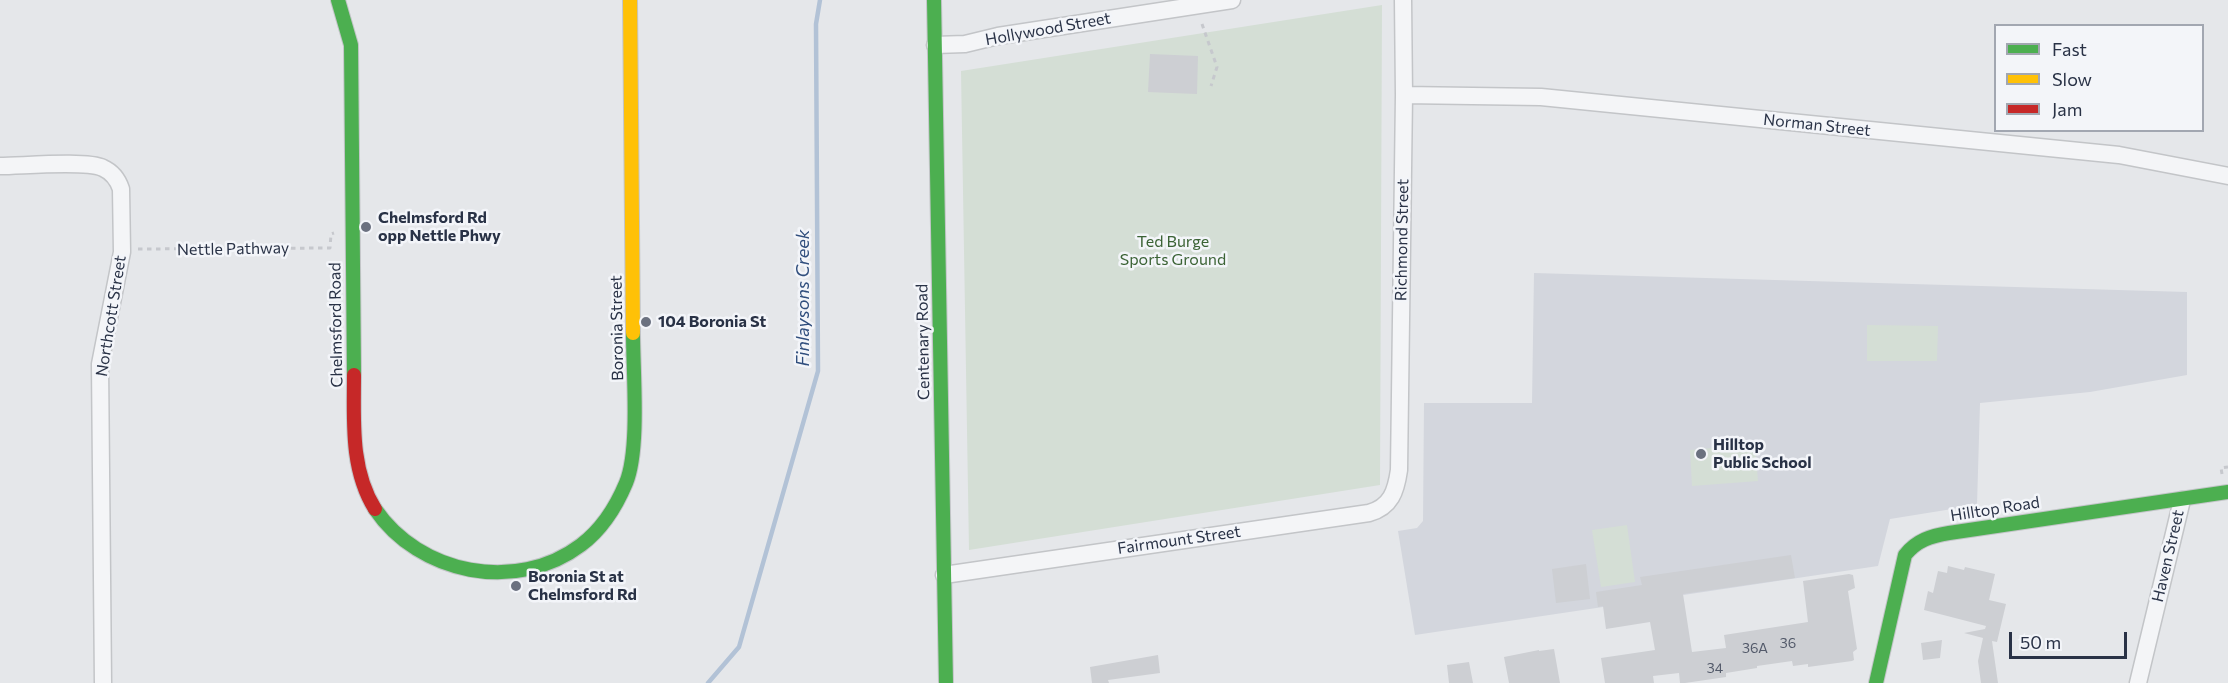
<!DOCTYPE html>
<html>
<head>
<meta charset="utf-8">
<style>
	body { margin:0 }
	#map { position:relative; width:2228px; height:683px; overflow:hidden; background:#e5e7ea; font-family:Commissioner,sans-serif }
	canvas { display:block }
	.legend { position:absolute; left:1994px; top:24px; width:210px; height:108px; box-sizing:border-box; background:#f3f5f9; border:2px solid #a2a7b1; margin:0; padding:8px 10px; list-style:none; font-size:18px; color:#293246 }
	.legend li { display:flex; align-items:center; gap:12px; height:30px }
	.legend b { width:30px; border:2px solid #a2a7b1 }
	.scale { position:absolute; left:2009px; top:632px; width:118px; height:27px; box-sizing:border-box; border:3px solid #293246; border-top:0; padding-left:8px; font-size:18px; line-height:21px; white-space:nowrap; color:#293246; -webkit-text-stroke:4px #f3f5f9; paint-order:stroke }
</style>
</head>
<body>
<div id="map">
<canvas width="2228" height="683"></canvas>
<ul class="legend">
<li><b style="height:8px;background:#4caf50"></b>Fast</li>
<li><b style="height:8px;background:#ffc107"></b>Slow</li>
<li><b style="height:8px;background:#c62828"></b>Jam</li>
</ul>
<div class="scale">50 m</div>
</div>
<script>
const g = document.querySelector('canvas').getContext('2d');
g.lineJoin = 'round';
function paint(path, color) { g.fillStyle = color; g.fill(path, 'evenodd'); }
function trace(path, color, width, dash) { g.strokeStyle = color; g.lineWidth = width; g.lineCap = dash ? 'butt' : 'round'; g.setLineDash(dash || []); g.stroke(path); }
function label(font, color, halo, rows, align = 'center') {
  g.font = font + ' Commissioner,sans-serif'; g.lineWidth = 5; g.setLineDash([]); g.textBaseline = 'middle'; g.strokeStyle = halo; g.fillStyle = color; for (const [text, x, y, turn = 0] of rows) {
    g.save(); g.translate(x, y); g.rotate((+turn || 0) * Math.PI / 180); g.textAlign = isNaN(turn) ? turn : align; if (halo) g.strokeText(text, 0, 0); g.fillText(text, 0, 0); g.restore();
  }
}
const built = new Path2D(`
	M 1534,273 L 2187,292 L 2187,375 L 2090,392 L 1980,403 L 1977,505 L 1890,519 L 1878,566 L 1415,635 L 1398,531 L 1417,528 L 1423,521 L 1424,403 L 1532,403 Z`);
const green = new Path2D(`
	M 1382,5 L 1380,485 L 969,550 L 961,71 Z
	M 1867,325 L 1938,326 L 1937,361 L 1867,361 Z
	M 1755,444 L 1758,481 L 1692,486 L 1690,450 Z
	M 1627,525 L 1635,582 L 1601,587 L 1592,530 Z`);
const stream = new Path2D(`
	M 708,683 L 739,647 L 818,371 L 816,24 L 820,0`);
const building = new Path2D(`
	M 1150,54 L 1198,56 L 1197,94 L 1148,92 Z
	M 1791,555 L 1795,578 L 1683,594 L 1692,652 L 1726,648 L 1724,635 L 1808,622 L 1803,581 L 1849,574 L 1853,575 L 1855,588 L 1848,591 L 1857,649 L 1853,652 L 1854,660 L 1852,661 L 1808,667 L 1808,664 L 1793,666 L 1792,661 L 1757,666 L 1757,668 L 1726,673 L 1726,677 L 1685,683 L 1680,683 L 1679,673 L 1653,676 L 1654,683 L 1605,683 L 1601,658 L 1655,650 L 1650,622 L 1606,629 L 1603,606 L 1598,607 L 1596,592 L 1642,585 L 1640,577 Z
	M 1586,564 L 1590,599 L 1556,603 L 1552,569 Z
	M 1948,566 L 1964,570 L 1965,567 L 1995,574 L 1989,600 L 2006,604 L 1997,642 L 1992,641 L 1998,683 L 1981,683 L 1978,661 L 1983,638 L 1964,633 L 1985,629 L 1986,626 L 1924,610 L 1928,591 L 1933,593 L 1938,571 L 1947,573 Z
	M 1942,640 L 1940,658 L 1923,660 L 1921,643 Z
	M 1554,649 L 1560,683 L 1509,683 L 1504,657 L 1539,650 L 1539,651 Z
	M 1158,655 L 1160,673 L 1108,680 L 1109,683 L 1092,683 L 1090,667 Z
	M 1469,662 L 1473,683 L 1449,683 L 1447,665 Z`);
const path = new Path2D(`
	M 1202,24 L 1217,67 L 1211,86
	M 138,249 L 330,248 L 331,234 L 334,233
	M 2222,474 L 2221,468 L 2228,467`);
const street = new Path2D(`
	M 935,45 L 965,44 L 998,36 L 1232,0
	M 1404,95 L 1541,97 L 2119,155 L 2228,176
	M 0,166 C 22,166 87,160 103,168 C 112,172 118,180 121,189 L 122,252 L 100,364 L 103,683
	M 944,575 L 1369,513 C 1391,507 1396,491 1399,470 L 1404,95 L 1403,0
	M 2138,683 L 2182,500`);
const fast = new Path2D(`
	M 338,0 L 351,45 L 354,375
	M 934,0 L 946,683
	M 375,509 C 419,574 516,594 581,545 C 601,530 616,507 626,483 C 640,449 633,372 633,333
	M 1876,683 L 1905,555 C 1917,540 1931,536 1949,533 L 2228,492`);
const slow = new Path2D(`
	M 630,0 L 633,333`);
const jam = new Path2D(`
	M 354,375 C 354,420 350,469 375,509`);
const markers = [
	[366,227,6,"#6b717f"],
	[646,322,6,"#6b717f"],
	[1701,454,6,"#6b717f"],
	[516,586,6,"#6b717f"]
];
const numberNames = [
	["36",1788,643],
	["36A",1755,648],
	["34",1715,668]
];
const streetNames = [
	["Hollywood Street",1048,29,-10],
	["Norman Street",1817,125,6],
	["Richmond Street",1402,240,-89],
	["Nettle Pathway",233,249,-1],
	["Northcott Street",111,316,-81],
	["Chelmsford Road",336,325,-91],
	["Boronia Street",617,328,-91],
	["Centenary Road",923,342,-91],
	["Hilltop Road",1995,509,-9],
	["Fairmount Street",1179,540,-8],
	["Haven Street",2168,556,-77]
];
const poiNames = [
	["Chelmsford Rd",378,218],
	["opp Nettle Phwy",378,236],
	["104 Boronia St",658,322],
	["Hilltop",1713,445],
	["Public School",1713,463],
	["Boronia St at",528,577],
	["Chelmsford Rd",528,595]
];
const parkNames = [
	["Ted Burge",1173,242],
	["Sports Ground",1173,260]
];
const waterNames = [
	["Finlaysons Creek",803,298,-90]
];
paint(built, '#d3d6dd');
paint(green, '#d4ded5');
trace(stream, '#b2c2d6', 4.5);
paint(building, '#cdcfd3');
trace(street, '#c3c5c8', 19);
trace(fast, '#c3c5c8', 16);
trace(slow, '#c3c5c8', 16);
trace(jam, '#c3c5c8', 16);
trace(path, '#c6c8cd', 3, [4.5, 4.5]);
trace(street, '#f4f5f7', 16);
trace(fast, '#4caf50', 14);
trace(slow, '#ffc107', 14);
trace(jam, '#c62828', 14);
for (const [x, y, r, color] of markers) { const dot = new Path2D(); dot.arc(x, y, r, 0, 2 * Math.PI); g.fillStyle = color; g.fill(dot); trace(dot, '#f3f5f9', 2); }
label('14px', '#535a6a', null, numberNames);
label('16px', '#293246', '#f3f5f9', streetNames);
label('bold 16px', '#293246', '#f3f5f9', poiNames, 'left');
label('16px', '#3b6335', '#f3f5f9', parkNames);
label('italic 18px', '#304e7d', '#f3f5f9', waterNames);
</script>
</body>
</html>
